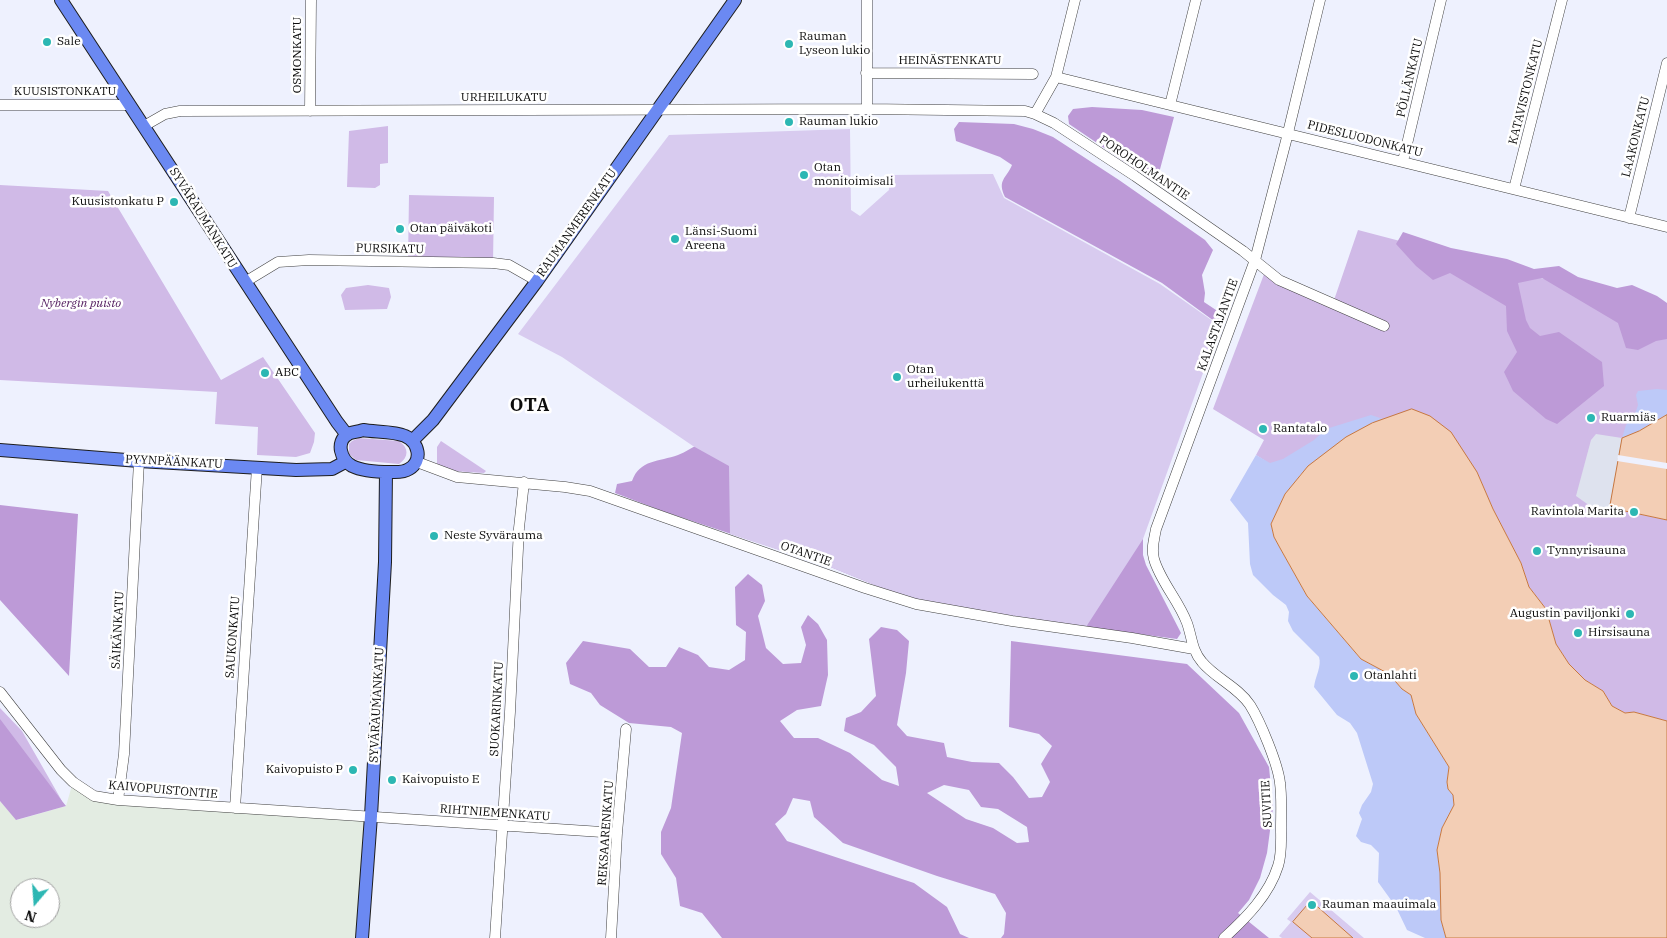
<!DOCTYPE html>
<html>
<head>
<meta charset="utf-8">
<style>
	body { margin:0 }
	#map { position:relative; width:1667px; height:938px; overflow:hidden; background:#eef1fe; font-family:"IBM Plex Serif",serif }
	canvas { display:block }
	.north { position:absolute; left:10px; top:878px; width:50px; height:50px; box-sizing:border-box; background:#fff; border:1px solid #9e9e9e; border-radius:50%; rotate:198deg; font-size:14px; font-weight:700; line-height:20px; text-align:center; color:#0d0d0d }
	.north::after { content:''; display:block; margin:auto; width:18px; height:22px; background:#2cb7b3; clip-path:polygon(50% 0,100% 100%,50% 72%,0 100%) }
</style>
</head>
<body>
<div id="map">
<canvas width="1667" height="938"></canvas>
<div class="north">N</div>
</div>
<script>
const g = document.querySelector('canvas').getContext('2d');
g.lineJoin = 'round';
function paint(path, color) { g.fillStyle = color; g.fill(path, 'evenodd'); }
function trace(path, color, width, dash) { g.strokeStyle = color; g.lineWidth = width; g.lineCap = dash ? 'butt' : 'round'; g.setLineDash(dash || []); g.stroke(path); }
function label(font, color, halo, rows, align = 'center') {
  g.font = font + ' "IBM Plex Serif",serif'; g.lineWidth = 5; g.setLineDash([]); g.textBaseline = 'middle'; g.strokeStyle = halo; g.fillStyle = color; for (const [text, x, y, turn = 0] of rows) {
    g.save(); g.translate(x, y); g.rotate((+turn || 0) * Math.PI / 180); g.textAlign = isNaN(turn) ? turn : align; if (halo) g.strokeText(text, 0, 0); g.fillText(text, 0, 0); g.restore();
  }
}
const industrial = new Path2D(`
	M 73,782 L 94,796 L 371,816 L 362,938 L 0,938 L 0,801 L 17,820 L 66,806 ZM 20,888 L 50,888 L 50,918 L 20,918 Z`);
const green = new Path2D(`
	M 388,126 L 388,163 L 380,164 L 380,185 L 375,188 L 347,187 L 349,131 Z
	M 0,185 L 108,191 L 221,380 L 263,357 L 315,433 L 314,442 L 310,453 L 296,457 L 257,455 L 258,427 L 215,424 L 217,392 L 0,380 Z
	M 409,195 L 494,197 L 493,263 L 408,261 Z
	M 1358,230 L 1667,311 L 1667,415 L 1639,431 L 1625,511 L 1667,520 L 1667,721 L 1634,712 L 1625,713 L 1612,706 L 1603,691 L 1585,680 L 1569,664 L 1556,644 L 1546,609 L 1529,587 L 1521,563 L 1493,509 L 1477,472 L 1270,464 L 1256,455 L 1264,440 L 1213,409 L 1266,269 L 1333,303 Z
	M 368,285 L 389,288 L 391,297 L 387,309 L 345,310 L 341,295 L 346,288 Z
	M 359,438 L 399,441 C 409,448 409,457 399,464 L 356,460 L 349,454 L 349,444 L 352,441 Z
	M 441,441 L 486,471 L 484,473 L 452,471 L 437,464 L 437,447 Z
	M 0,708 L 22,731 L 62,801 L 0,801 Z`);
const forest = new Path2D(`
	M 1092,107 L 1142,110 L 1174,117 L 1159,173 L 1150,179 L 1069,124 L 1068,116 L 1073,109 Z
	M 959,122 L 1014,124 L 1033,129 L 1053,137 L 1119,180 L 1205,240 L 1213,250 L 1202,275 L 1205,293 L 1204,302 L 1222,314 L 1222,319 L 1219,322 L 1214,321 L 1162,283 L 1005,197 C 997,180 1006,179 1012,165 L 1000,157 L 956,141 L 954,129 Z
	M 1403,232 L 1451,248 L 1507,259 L 1534,269 L 1559,266 L 1578,277 L 1617,288 L 1632,285 L 1657,296 L 1667,303 L 1667,339 L 1656,341 L 1638,350 L 1626,348 L 1618,323 L 1542,278 L 1518,283 L 1526,320 L 1530,328 L 1540,336 L 1559,332 L 1602,362 L 1604,386 L 1557,424 L 1546,419 L 1513,391 L 1504,372 L 1517,352 L 1507,331 L 1506,306 L 1450,273 L 1433,280 L 1416,266 L 1396,244 Z
	M 700,444 L 1134,524 L 1143,539 L 1143,555 L 1146,565 L 1181,633 L 1177,639 L 1086,627 L 902,596 L 828,566 L 665,512 L 615,493 L 617,484 L 632,481 C 640,459 659,462 678,455 C 686,452 692,447 700,444 Z
	M 0,505 L 78,514 L 69,676 L 0,600 Z
	M 748,574 L 762,585 L 765,601 L 758,616 L 766,648 L 783,664 L 801,663 L 806,645 L 801,627 L 808,615 L 818,624 L 827,640 L 828,675 L 821,706 L 797,710 L 780,721 L 794,738 L 818,738 L 850,753 L 882,780 L 899,786 L 896,767 L 874,745 L 844,731 L 846,718 L 861,712 L 876,696 L 869,639 L 881,627 L 897,630 L 909,641 L 906,673 L 897,725 L 907,736 L 944,743 L 947,757 L 972,762 L 999,763 L 1013,777 L 1029,798 L 1042,797 L 1050,782 L 1041,764 L 1052,746 L 1039,734 L 1009,727 L 1011,641 L 1187,664 L 1239,713 L 1269,767 L 1273,808 L 1267,853 L 1260,878 L 1249,900 L 1238,913 L 1269,938 L 1001,938 L 1004,934 L 1006,913 L 995,894 L 937,876 L 843,843 L 814,817 L 810,801 L 793,798 L 786,814 L 775,824 L 787,841 L 914,883 L 947,907 L 960,934 L 969,938 L 722,938 L 702,913 L 680,906 L 676,878 L 661,854 L 661,832 L 671,808 L 682,733 L 671,727 L 629,723 L 600,705 L 591,693 L 570,684 L 566,663 L 583,641 L 630,649 L 649,667 L 666,667 L 679,647 L 698,655 L 709,667 L 729,670 L 745,660 L 746,632 L 736,625 L 735,587 ZM 944,785 L 969,790 L 981,807 L 998,809 L 1027,827 L 1029,842 L 1017,843 L 993,828 L 966,819 L 927,793 Z
	M 0,719 L 62,801 L 66,806 L 16,820 L 0,801 Z`);
const sand = new Path2D(`
	M 1657,389 L 1667,390 L 1667,415 L 1639,431 L 1622,438 L 1626,425 L 1636,411 L 1638,405 L 1636,395 L 1638,391 Z
	M 1371,415 L 1383,419 L 1372,423 L 1300,475 L 1296,483 L 1285,494 L 1271,524 L 1274,537 L 1280,548 L 1307,596 L 1361,659 L 1389,674 L 1402,689 L 1411,695 L 1416,714 L 1449,767 L 1447,782 L 1448,789 L 1453,795 L 1454,805 L 1442,828 L 1437,850 L 1440,873 L 1441,920 L 1446,938 L 1425,938 L 1407,930 L 1396,907 L 1378,882 L 1379,853 L 1371,845 L 1361,842 L 1356,836 L 1362,819 L 1359,813 L 1362,805 L 1371,792 L 1373,784 L 1357,733 L 1350,723 L 1337,715 L 1314,687 C 1315,677 1322,666 1319,657 L 1293,631 L 1288,621 L 1289,612 L 1286,605 L 1273,595 L 1253,575 L 1250,564 L 1248,523 L 1230,500 L 1256,455 L 1270,463 L 1283,459 L 1314,440 L 1326,429 Z`);
const pitch = new Path2D(`
	M 850,129 L 851,210 L 860,216 L 889,190 L 889,175 L 993,174 L 1004,198 L 1160,284 L 1220,326 L 1143,539 L 1086,627 L 968,609 L 902,596 L 828,566 L 730,534 L 729,466 L 693,446 L 562,357 L 518,334 L 669,135 Z
	M 1310,892 L 1364,938 L 1282,938 L 1279,936 L 1291,922 L 1287,919 Z`);
const plaza = new Path2D(`
	M 1596,434 L 1622,438 L 1610,505 L 1609,508 L 1600,513 L 1576,496 L 1591,440 Z`);
const water = new Path2D(`
	M 1412,409 L 1430,416 L 1451,432 L 1477,472 L 1493,509 L 1521,563 L 1529,587 L 1546,609 L 1556,644 L 1569,664 L 1585,680 L 1603,691 L 1612,706 L 1625,713 L 1634,712 L 1667,721 L 1667,938 L 1446,938 L 1441,920 L 1440,873 L 1437,850 L 1442,828 L 1454,805 L 1453,795 L 1448,789 L 1447,782 L 1449,767 L 1416,714 L 1411,695 L 1402,689 L 1389,674 L 1361,659 L 1307,596 L 1280,548 L 1274,537 L 1271,524 L 1285,494 L 1308,466 L 1346,437 L 1372,423 Z
	M 1667,415 L 1667,520 L 1625,511 L 1610,505 L 1622,438 L 1639,431 Z
	M 1311,901 L 1353,938 L 1312,938 L 1293,922 Z`);
const pier = new Path2D(`
	M 1618,455 L 1667,463 L 1667,469 L 1617,461 Z`);
const minor = new Path2D(`
	M 866,73 L 1033,74
	M 1056,77 L 1667,227
	M 0,105 L 130,105
	M 1170,105 L 1196,0
	M 867,109 L 867,0
	M 310,111 L 311,0
	M 1035,114 L 1056,77 L 1075,0
	M 144,126 L 165,114 L 180,111 L 867,109 L 1025,111 L 1035,114 L 1054,123 L 1135,176 L 1243,251 L 1279,280 L 1384,326
	M 1403,161 L 1441,0
	M 1514,189 L 1562,0
	M 1629,218 L 1667,63
	M 245,282 L 278,262 L 309,260 L 493,263 L 509,265 L 537,281
	M 417,462 L 457,477 L 565,487 L 590,491 L 865,588 L 916,604 L 1012,621 L 1132,638 L 1194,649
	M 0,692 L 61,770 L 73,782 L 94,796 L 118,800 L 617,833
	M 118,800 L 124,754 L 139,461
	M 235,808 L 257,467
	M 495,938 L 510,712 L 519,528 L 524,482
	M 611,938 L 617,833 L 626,729
	M 1224,938 C 1246,918 1269,895 1278,866 C 1282,854 1281,841 1281,828 C 1281,813 1282,798 1280,783 C 1278,764 1260,721 1250,705 C 1238,687 1215,678 1202,662 C 1192,651 1192,637 1187,623 C 1179,601 1160,581 1154,559 C 1151,549 1154,540 1156,529 L 1255,260 L 1286,141 L 1320,0`);
const major = new Path2D(`
	M 61,0 L 337,422 L 347,435
	M 363,430 C 374,432 395,431 405,436 C 419,442 423,461 409,469 C 403,473 396,472 390,472 C 378,472 362,471 352,466 C 341,460 335,442 348,434 C 352,432 358,432 363,430 Z
	M 412,441 L 433,420 L 442,408 L 537,281 L 735,0
	M 0,450 L 139,461 L 296,470 L 332,469 L 345,462
	M 362,938 L 371,816 L 385,562 L 386,472`);
const markers = [
	[47,42,5,"#2cb7b3"],
	[789,44,5,"#2cb7b3"],
	[789,122,5,"#2cb7b3"],
	[804,175,5,"#2cb7b3"],
	[174,202,5,"#2cb7b3"],
	[400,229,5,"#2cb7b3"],
	[675,239,5,"#2cb7b3"],
	[265,373,5,"#2cb7b3"],
	[897,377,5,"#2cb7b3"],
	[1591,418,5,"#2cb7b3"],
	[1263,429,5,"#2cb7b3"],
	[1634,512,5,"#2cb7b3"],
	[434,536,5,"#2cb7b3"],
	[1537,551,5,"#2cb7b3"],
	[1630,614,5,"#2cb7b3"],
	[1578,633,5,"#2cb7b3"],
	[1354,676,5,"#2cb7b3"],
	[353,770,5,"#2cb7b3"],
	[392,780,5,"#2cb7b3"],
	[1312,905,5,"#2cb7b3"]
];
const poiNames = [
	["Rauman",799,37],
	["Lyseon lukio",799,51],
	["Sale",57,42],
	["Rauman lukio",799,122],
	["Otan",814,168],
	["monitoimisali",814,182],
	["Kuusistonkatu P",164,202,"right"],
	["Otan päiväkoti",410,229],
	["Länsi-Suomi",685,232],
	["Areena",685,246],
	["Otan",907,370],
	["urheilukenttä",907,384],
	["ABC",275,373],
	["Ruarmiäs",1601,418],
	["Rantatalo",1273,429],
	["Ravintola Marita",1624,512,"right"],
	["Neste Syvärauma",444,536],
	["Tynnyrisauna",1547,551],
	["Augustin paviljonki",1620,614,"right"],
	["Hirsisauna",1588,633],
	["Otanlahti",1364,676],
	["Kaivopuisto P",343,770,"right"],
	["Kaivopuisto E",402,780],
	["Rauman maauimala",1322,905]
];
const streetNames = [
	["OSMONKATU",298,55,-90],
	["HEINÄSTENKATU",950,61],
	["PÖLLÄNKATU",1410,78,-77],
	["KUUSISTONKATU",65,92],
	["KATAVISTONKATU",1526,92,-76],
	["URHEILUKATU",504,98],
	["LAAKONKATU",1636,137,-76],
	["PIDESLUODONKATU",1365,139,14],
	["POROHOLMANTIE",1144,168,34],
	["SYVÄRAUMANKATU",203,218,58],
	["RAUMANMERENKATU",577,223,-55],
	["PURSIKATU",390,249,1],
	["KALASTAJANTIE",1218,325,-70],
	["PYYNPÄÄNKATU",174,462,3],
	["OTANTIE",806,554,19],
	["SÄIKÄNKATU",118,630,-87],
	["SAUKONKATU",233,637,-86],
	["SYVÄRAUMANKATU",377,705,-87],
	["SUOKARINKATU",497,709,-87],
	["KAIVOPUISTONTIE",163,790,5],
	["SUVITIE",1267,804,-93],
	["RIHTNIEMENKATU",495,813,4],
	["REKSAARENKATU",606,833,-86]
];
const parkNames = [
	["Nybergin puisto",81,304]
];
const districtNames = [
	["OTA",530,406]
];
paint(industrial, '#e3ece2');
paint(green, '#d0bae7');
paint(forest, '#bd9ad7');
paint(sand, '#bdc9f8');
paint(pitch, '#d8cbef');
paint(plaza, '#dee2ee');
paint(water, '#f3ceb5');
trace(water, '#c77840', 1);
paint(pier, '#eef1fe');
trace(minor, '#404040', 11);
trace(major, '#1e1e1e', 14);
trace(minor, '#fff', 10);
trace(major, '#6b89f2', 12);
for (const [x, y, r, color] of markers) { const dot = new Path2D(); dot.arc(x, y, r, 0, 2 * Math.PI); g.fillStyle = color; g.fill(dot); trace(dot, '#fff', 2); }
label('12px', '#0d0d0d', '#fff', poiNames, 'left');
label('12px', '#0d0d0d', '#fff', streetNames);
label('italic 12px', '#562162', '#fff', parkNames);
g.letterSpacing = '1px';
label('bold 18px', '#0d0d0d', '#fff', districtNames);
g.letterSpacing = '0px';
</script>
</body>
</html>
